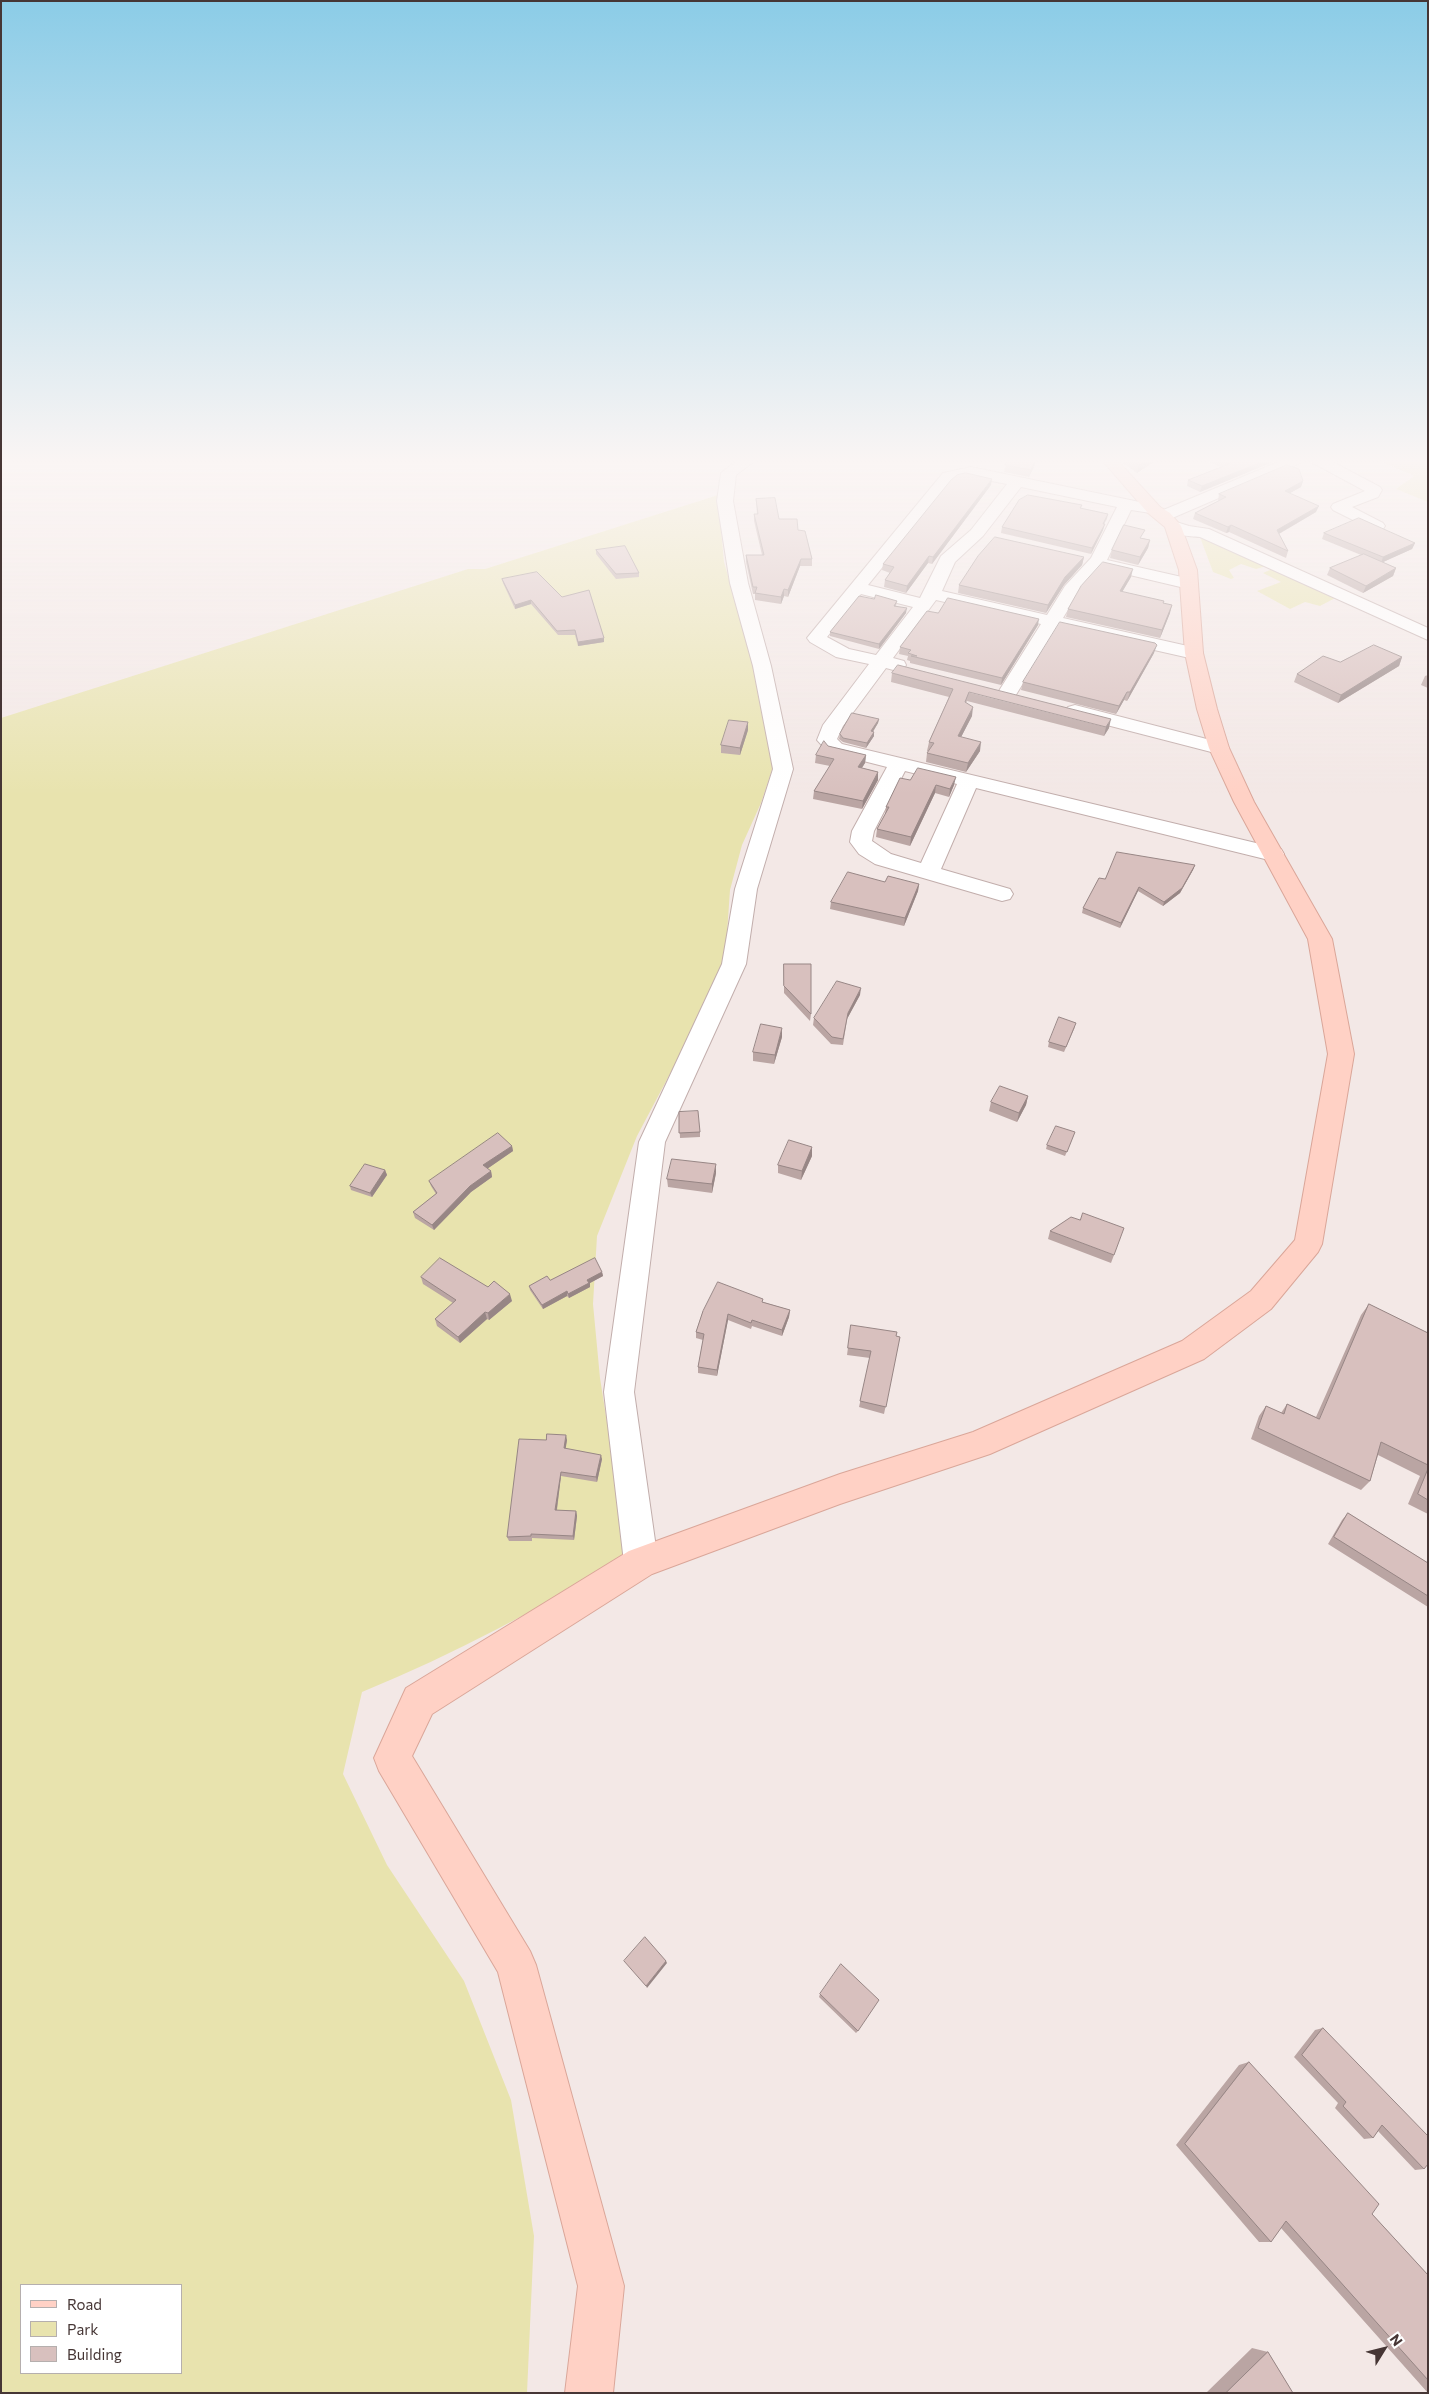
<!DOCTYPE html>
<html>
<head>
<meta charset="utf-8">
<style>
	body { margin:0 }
	#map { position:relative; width:1429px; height:2394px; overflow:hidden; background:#f3e8e6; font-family:Commissioner,sans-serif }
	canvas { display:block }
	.frame { position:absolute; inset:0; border:2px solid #463635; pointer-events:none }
	.legend { position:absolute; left:20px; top:2284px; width:162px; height:90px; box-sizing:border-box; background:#fff; border:1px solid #b5afae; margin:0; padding:6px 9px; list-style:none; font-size:15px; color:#463635 }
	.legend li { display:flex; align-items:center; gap:10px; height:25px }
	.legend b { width:25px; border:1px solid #b5afae }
	.north { position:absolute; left:1359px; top:2324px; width:50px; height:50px; -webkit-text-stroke:4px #fff; paint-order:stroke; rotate:54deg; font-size:14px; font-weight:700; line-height:20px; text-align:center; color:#463635 }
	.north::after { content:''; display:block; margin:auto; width:18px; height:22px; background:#463635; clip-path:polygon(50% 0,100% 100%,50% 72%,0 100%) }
</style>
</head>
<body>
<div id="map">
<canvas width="1429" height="2394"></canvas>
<div class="frame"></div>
<ul class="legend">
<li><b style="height:6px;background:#ffd1c5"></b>Road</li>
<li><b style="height:14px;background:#e8e3ae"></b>Park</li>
<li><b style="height:14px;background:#d8c0be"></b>Building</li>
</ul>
<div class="north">N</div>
</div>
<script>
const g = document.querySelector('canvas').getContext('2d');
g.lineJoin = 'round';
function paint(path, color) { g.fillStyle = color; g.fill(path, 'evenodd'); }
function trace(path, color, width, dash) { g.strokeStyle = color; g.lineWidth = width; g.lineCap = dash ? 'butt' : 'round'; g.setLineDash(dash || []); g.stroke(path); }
const green = new Path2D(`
	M 1378,460 L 1428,460 L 1428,502 L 1396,489 L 1414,476 Z
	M 718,495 L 724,562 L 755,669 L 773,767 L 761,803 L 742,845 L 730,890 L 726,948 L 716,987 L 637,1136 L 597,1236 L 593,1304 L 600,1378 L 628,1557 C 541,1607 455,1654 362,1692 L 343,1774 L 387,1865 L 464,1981 L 511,2100 L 534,2236 L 527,2393 L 1,2393 L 1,718 L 468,569 L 485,569 ZM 21,2285 L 181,2285 L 181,2373 L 21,2373 Z
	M 1200,537 L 1270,565 L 1256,569 L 1241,564 L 1229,570 L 1234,578 L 1231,579 L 1213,572 Z
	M 1277,567 L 1337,597 L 1320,606 L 1305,602 L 1290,609 L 1257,591 L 1281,582 L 1263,573 Z`);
const street = new Path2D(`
	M 738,460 L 756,460 L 736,475 L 733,501 L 748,583 L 771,666 L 793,769 L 757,889 L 746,964 L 665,1142 L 634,1392 L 658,1562 L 653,1573 L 641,1578 L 629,1573 L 624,1562 L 604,1392 L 639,1142 L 722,964 L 735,889 L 773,769 L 753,666 L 730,583 L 717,501 L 721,473 Z
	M 1283,460 L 1303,460 L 1300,463 L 1170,519 L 1158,519 L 1156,516 L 1157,514 L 1131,510 L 1107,560 L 1195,580 L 1198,584 L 1195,588 L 1189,589 L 1100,568 L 1078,593 L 1063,618 L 1201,649 L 1203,653 L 1201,657 L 1194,659 L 1057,628 L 1014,698 L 1007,700 L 1000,698 L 997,694 L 1041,624 L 936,600 L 893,658 L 904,661 L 906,665 L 904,669 L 897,671 L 886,668 L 843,726 L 837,739 L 842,744 L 1281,849 L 1284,854 L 1281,859 L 1273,861 L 976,788 L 941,869 L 1010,889 L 1013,894 L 1010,899 L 1002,901 L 875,864 L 859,854 L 850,842 L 852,831 L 887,767 L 828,752 L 817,740 L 823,725 L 869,664 L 836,657 L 810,642 L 807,638 L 943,473 L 971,467 L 1154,505 L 1160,507 L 1161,511 ZM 971,477 L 1007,484 L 971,530 L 941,556 L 920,598 L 868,585 L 953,480 ZM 1021,487 L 1117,507 L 1091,558 L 1065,586 L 1047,615 L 942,591 L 955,562 L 983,536 ZM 861,594 L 913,607 L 876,655 L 849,649 L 827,637 ZM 905,771 L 957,784 L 921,863 L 891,854 L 872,841 L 874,831 Z
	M 1311,460 L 1329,460 L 1380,487 L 1382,490 L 1378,497 L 1352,507 L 1383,523 L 1385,526 L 1383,529 L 1371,529 L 1333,510 L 1331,507 L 1333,504 L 1365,491 L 1313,463 Z
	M 1173,521 L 1189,526 L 1209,529 L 1428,628 L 1428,640 L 1200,537 C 1189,536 1171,536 1165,526 L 1167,523 Z
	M 1075,705 L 1226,744 L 1229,748 L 1226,752 L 1219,754 L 1068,715 L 1065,711 L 1068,707 Z`);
const secondary = new Path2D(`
	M 1102,460 L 1117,460 L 1160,507 L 1170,513 L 1181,526 L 1197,570 L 1203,653 L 1217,709 L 1229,748 L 1254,802 L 1332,939 L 1354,1054 L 1322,1244 L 1318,1252 L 1271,1309 L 1204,1359 L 990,1454 L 840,1504 L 652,1574 L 432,1714 L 412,1756 L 530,1951 L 536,1965 L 624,2286 L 613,2393 L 565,2393 L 578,2286 L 498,1972 L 379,1771 L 374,1758 L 406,1688 L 629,1551 L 840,1474 L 973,1432 L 1182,1341 L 1251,1291 L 1295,1240 L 1328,1054 L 1308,939 L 1234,802 L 1209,748 L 1197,709 L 1185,653 L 1179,570 L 1165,527 L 1148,513 Z`);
const wall = new Path2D(`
	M 1007,460 L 1037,460 L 1029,477 L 1004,472 Z
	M 1119,460 L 1156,460 L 1137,473 Z
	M 1204,460 L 1276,460 L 1275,461 L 1200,492 L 1187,486 L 1188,480 L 1221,467 Z
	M 1303,481 L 1301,487 L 1290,493 L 1316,512 L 1279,534 L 1288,551 L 1286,558 L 1229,532 L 1226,533 L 1193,519 L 1195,513 L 1218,501 L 1219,494 Z
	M 991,485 L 932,564 L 928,563 L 906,593 L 884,587 L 885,580 L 890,573 L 882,570 L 883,564 Z
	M 756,499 L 779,519 L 798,530 L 812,559 L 812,566 L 800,566 L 788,597 L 784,596 L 781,604 L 755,600 L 755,594 L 753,594 L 746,562 L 746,555 L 762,555 L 754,521 L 754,514 L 757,514 Z
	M 1082,505 L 1081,508 L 1108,514 L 1107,519 L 1104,524 L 1103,530 L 1091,554 L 1001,533 L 1002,527 Z
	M 1324,533 L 1415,543 L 1412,549 L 1383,562 L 1396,568 L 1393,576 L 1363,593 L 1327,575 L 1330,568 L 1361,555 L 1322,539 Z
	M 1142,538 L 1150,540 L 1148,548 L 1138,565 L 1110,558 L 1112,550 Z
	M 596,550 L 639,573 L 639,577 L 616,579 L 596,554 Z
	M 1084,557 L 1082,565 L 1064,585 L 1046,613 L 958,593 L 959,585 Z
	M 1131,577 L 1122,592 L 1163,603 L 1170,613 L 1160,638 L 1066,617 L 1068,609 Z
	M 502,579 L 562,597 L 604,638 L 604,642 L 578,646 L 575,635 L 558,635 L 531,604 L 515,609 L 503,583 Z
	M 874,599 L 897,601 L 896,606 L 906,613 L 879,649 L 830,636 L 830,632 Z
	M 938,613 L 1038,625 L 1001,685 L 910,663 L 910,661 L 907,660 L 908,656 L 899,654 L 900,647 Z
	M 1154,653 L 1127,701 L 1124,700 L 1116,714 L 1021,690 L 1023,682 Z
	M 1402,657 L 1399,666 L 1338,703 L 1294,682 L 1297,674 L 1340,662 Z
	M 892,673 L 1109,728 L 1104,736 L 967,701 L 966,703 L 972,716 L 961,737 L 980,751 L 966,772 L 926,762 L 927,753 L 928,751 L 927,751 L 929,742 L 949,697 L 891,682 Z
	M 1428,675 L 1428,688 L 1421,685 L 1425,676 Z
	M 879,719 L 878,723 L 873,732 L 874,732 L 874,736 L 866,748 L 843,742 L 839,739 L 840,734 Z
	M 748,730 L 740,755 L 721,753 L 721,745 Z
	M 828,746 L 866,755 L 865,763 L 862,768 L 878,772 L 878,780 L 862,809 L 813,799 L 814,791 L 830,766 L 815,763 L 816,755 Z
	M 910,780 L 954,785 L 949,797 L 935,793 L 910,846 L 876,837 L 877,829 L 885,815 L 886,807 Z
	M 1195,865 L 1193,870 L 1180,893 L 1163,906 L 1138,891 L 1120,928 L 1082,913 L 1083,908 L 1105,879 Z
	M 919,884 L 918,891 L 904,926 L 830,909 L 831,902 Z
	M 784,964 L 811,1014 L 810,1021 L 784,993 Z
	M 860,995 L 847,1019 L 843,1045 L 831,1044 L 813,1025 L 814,1018 Z
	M 1075,1027 L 1064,1052 L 1048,1047 L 1049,1042 Z
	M 782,1037 L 774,1064 L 753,1061 L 753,1052 Z
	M 1028,1096 L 1026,1105 L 1017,1122 L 989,1111 L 991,1102 Z
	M 679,1112 L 700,1132 L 700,1137 L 680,1138 Z
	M 1075,1132 L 1065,1156 L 1046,1149 L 1047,1145 Z
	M 512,1146 L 513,1151 L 487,1169 L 491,1171 L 492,1177 L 471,1192 L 434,1230 L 415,1218 L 413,1212 L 436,1194 L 431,1186 L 429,1181 Z
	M 812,1147 L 812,1156 L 801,1180 L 778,1173 L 778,1165 Z
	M 385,1170 L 387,1175 L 372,1197 L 351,1190 L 350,1186 Z
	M 716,1173 L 712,1193 L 668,1187 L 667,1179 Z
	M 1050,1231 L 1114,1255 L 1111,1263 L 1048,1239 Z
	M 602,1272 L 603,1276 L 590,1283 L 590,1287 L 569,1298 L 567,1296 L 543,1309 L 530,1290 L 529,1286 L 550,1280 Z
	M 421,1277 L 512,1301 L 489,1320 L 487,1319 L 460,1343 L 437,1326 L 435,1319 L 453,1303 L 423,1284 Z
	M 763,1302 L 790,1310 L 789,1317 L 782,1336 L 752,1326 L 751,1329 L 728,1320 L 717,1376 L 698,1373 L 698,1367 L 703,1340 L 696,1338 L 696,1332 L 703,1311 Z
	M 1369,1304 L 1428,1333 L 1428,1514 L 1408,1504 L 1420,1476 L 1378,1455 L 1370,1481 L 1361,1490 L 1251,1439 L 1259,1416 L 1266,1406 L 1281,1413 L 1287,1404 L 1316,1417 L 1361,1315 Z
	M 851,1325 L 900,1337 L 884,1414 L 859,1407 L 870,1358 L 847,1355 Z
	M 546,1440 L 567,1440 L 565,1449 L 602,1459 L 597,1482 L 561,1476 L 557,1510 L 576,1511 L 577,1516 L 574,1540 L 532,1538 L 532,1541 L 509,1541 L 507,1537 Z
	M 1348,1513 L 1428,1563 L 1428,1607 L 1328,1544 L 1342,1520 Z
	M 820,1994 L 858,2031 L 856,2033 L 819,1997 Z
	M 1323,2028 L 1424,2169 L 1415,2170 L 1378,2131 L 1373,2138 L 1364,2139 L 1335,2108 L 1338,2103 L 1294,2057 L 1315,2030 Z
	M 1249,2062 L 1372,2214 L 1428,2275 L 1428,2393 L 1281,2228 L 1271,2242 L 1259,2242 L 1176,2145 L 1239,2065 Z
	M 1252,2348 L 1268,2352 L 1293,2393 L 1206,2393 Z`);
const shadedWall = new Path2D(`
	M 1035,460 L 1037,460 L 1029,477 L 1031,470 Z
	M 1146,460 L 1156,460 L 1137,473 L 1139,465 Z
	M 1267,460 L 1276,460 L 1275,461 L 1200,492 L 1202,486 Z
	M 992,479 L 991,485 L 932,564 L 933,557 Z
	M 1303,481 L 1301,487 L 1283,497 L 1285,491 Z
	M 1319,506 L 1316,512 L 1275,536 L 1277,530 Z
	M 1105,524 L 1103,530 L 1091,554 L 1092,548 Z
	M 1231,525 L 1229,532 L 1226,533 L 1228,527 Z
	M 1150,540 L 1148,548 L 1138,565 L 1140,557 Z
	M 1415,543 L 1412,549 L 1381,563 L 1383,557 Z
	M 929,556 L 928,563 L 906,593 L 907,586 Z
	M 1084,557 L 1082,565 L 1064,585 L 1046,613 L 1048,605 L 1065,577 Z
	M 801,559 L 800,566 L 788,597 L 788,590 Z
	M 1396,568 L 1393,576 L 1363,593 L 1366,586 Z
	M 1133,569 L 1131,577 L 1118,599 L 1120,591 Z
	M 784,589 L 784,596 L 781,604 L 781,597 Z
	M 531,600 L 531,604 L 515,609 L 515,605 Z
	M 1172,605 L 1170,613 L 1160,638 L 1162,630 Z
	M 907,608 L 906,613 L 879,649 L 879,644 Z
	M 1039,619 L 1038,625 L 1001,685 L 1002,678 Z
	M 604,638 L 604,642 L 578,646 L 578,642 Z
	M 1157,645 L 1154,653 L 1127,701 L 1130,692 Z
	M 1402,657 L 1399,666 L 1338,703 L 1341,695 Z
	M 1127,692 L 1124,700 L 1116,714 L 1119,706 Z
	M 973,707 L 972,716 L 957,745 L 958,736 Z
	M 879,719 L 878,723 L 870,736 L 871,731 Z
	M 1111,719 L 1109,728 L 1104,736 L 1106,727 Z
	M 748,722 L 748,730 L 740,755 L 740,748 Z
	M 874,732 L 874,736 L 866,748 L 867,743 Z
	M 981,742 L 980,751 L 966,772 L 968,763 Z
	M 866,755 L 865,763 L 857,775 L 858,767 Z
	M 878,772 L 878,780 L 862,809 L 863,801 Z
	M 956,777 L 954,785 L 949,797 L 950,789 Z
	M 936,785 L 935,793 L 910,846 L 911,837 Z
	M 1195,865 L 1193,870 L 1180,893 L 1163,906 L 1164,902 Z
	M 919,884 L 918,891 L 904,926 L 905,918 Z
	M 1139,887 L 1138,891 L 1120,928 L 1121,923 Z
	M 861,988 L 860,995 L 847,1019 L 843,1045 L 848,1013 Z
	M 782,1028 L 782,1037 L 774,1064 L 775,1055 Z
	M 1028,1096 L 1026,1105 L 1017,1122 L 1019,1113 Z
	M 512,1146 L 513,1151 L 484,1171 L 483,1165 Z
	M 812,1147 L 812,1156 L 801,1180 L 802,1171 Z
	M 716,1164 L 716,1173 L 712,1193 L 712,1184 Z
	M 385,1170 L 387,1175 L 372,1197 L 370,1193 Z
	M 491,1171 L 492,1177 L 471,1192 L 434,1230 L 432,1225 L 470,1186 Z
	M 602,1272 L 603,1276 L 590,1283 L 590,1287 L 569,1298 L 568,1294 L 587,1280 Z
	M 567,1291 L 567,1296 L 543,1309 L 542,1305 Z
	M 510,1294 L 512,1301 L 489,1320 L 488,1313 Z
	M 790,1310 L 789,1317 L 782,1336 L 782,1330 Z
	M 485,1312 L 487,1319 L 460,1343 L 458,1337 Z
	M 728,1314 L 728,1320 L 717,1376 L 717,1370 Z
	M 566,1435 L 567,1440 L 565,1453 L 564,1448 Z
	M 601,1455 L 602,1459 L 597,1482 L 596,1477 Z
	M 561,1472 L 561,1476 L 556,1515 L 555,1510 Z
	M 576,1511 L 577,1516 L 574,1540 L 573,1536 Z
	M 666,1961 L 667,1963 L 647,1988 L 646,1986 Z`);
const building = new Path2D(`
	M 1007,460 L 1035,460 L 1031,470 L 1005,465 Z
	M 1132,460 L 1146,460 L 1139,465 Z
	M 1219,460 L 1267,460 L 1202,486 L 1188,480 L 1229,464 Z
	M 1287,465 L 1299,469 L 1303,481 L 1285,491 L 1319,506 L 1277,530 L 1288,551 L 1231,525 L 1228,527 L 1195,513 L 1226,497 L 1219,494 Z
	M 966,473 L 992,479 L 933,557 L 929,556 L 907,586 L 885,580 L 894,567 L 883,564 L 951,480 L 957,475 Z
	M 1028,495 L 1082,505 L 1080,508 L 1108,514 L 1103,524 L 1105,524 L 1092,548 L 1002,527 L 1019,500 Z
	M 775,498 L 779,519 L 797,519 L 798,530 L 805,531 L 812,559 L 801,559 L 788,590 L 784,589 L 781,597 L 755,593 L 757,587 L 753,587 L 746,555 L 764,555 L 754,514 L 758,514 L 756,499 Z
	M 1359,518 L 1415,543 L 1383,557 L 1324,533 Z
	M 1124,525 L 1145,530 L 1140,538 L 1150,540 L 1140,557 L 1112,550 Z
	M 995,537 L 1084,557 L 1065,577 L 1048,605 L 959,585 L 978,556 Z
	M 625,546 L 639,573 L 616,574 L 596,550 Z
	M 1364,554 L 1396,568 L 1366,586 L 1330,568 Z
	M 1103,562 L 1133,569 L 1120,591 L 1164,601 L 1163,603 L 1172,605 L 1162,630 L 1068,609 L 1081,586 Z
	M 537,572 L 562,597 L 589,590 L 604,638 L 578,642 L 575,630 L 557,631 L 531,600 L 515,605 L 502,579 Z
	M 876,595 L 897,601 L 894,606 L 907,608 L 879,644 L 830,632 L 859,596 L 874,599 Z
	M 948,598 L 1039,619 L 1002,678 L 911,656 L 917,656 L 908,653 L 911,650 L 900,647 L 927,611 L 938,613 Z
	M 1060,622 L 1155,643 L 1157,645 L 1130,692 L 1127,692 L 1119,706 L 1023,682 Z
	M 1374,645 L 1402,657 L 1341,695 L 1297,674 L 1323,656 L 1340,662 Z
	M 898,665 L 1111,719 L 1106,727 L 969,692 L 965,702 L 973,707 L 958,736 L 981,742 L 968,763 L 927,753 L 934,743 L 929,742 L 953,689 L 892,673 Z
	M 852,713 L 879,719 L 871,731 L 874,732 L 867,743 L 843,738 L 840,734 Z
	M 729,720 L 748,722 L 740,748 L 721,745 Z
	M 824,741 L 828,746 L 866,755 L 858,767 L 878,772 L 863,801 L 814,791 L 834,759 L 816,755 Z
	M 918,768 L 956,777 L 950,789 L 936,785 L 911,837 L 877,829 L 889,807 L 886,807 L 900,778 L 910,780 Z
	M 1117,852 L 1195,865 L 1182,888 L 1164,902 L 1139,887 L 1121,923 L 1083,908 L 1099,878 L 1105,879 Z
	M 848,872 L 885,882 L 888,876 L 919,884 L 905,918 L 831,902 Z
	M 784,964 L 811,964 L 811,1014 L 784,986 Z
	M 837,981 L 861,988 L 848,1013 L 843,1039 L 832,1037 L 814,1018 Z
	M 1059,1017 L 1076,1023 L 1066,1047 L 1049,1042 Z
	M 761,1024 L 782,1028 L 775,1055 L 753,1052 Z
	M 1000,1086 L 1028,1096 L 1019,1113 L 991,1102 Z
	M 698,1111 L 700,1132 L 679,1133 L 679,1112 Z
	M 1056,1126 L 1075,1132 L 1067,1152 L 1047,1145 Z
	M 498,1133 L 512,1146 L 483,1165 L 491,1171 L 470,1186 L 432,1225 L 413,1212 L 437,1193 L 429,1181 Z
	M 789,1140 L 812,1147 L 802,1171 L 778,1165 Z
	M 672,1159 L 716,1164 L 712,1184 L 667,1179 Z
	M 365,1164 L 385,1170 L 370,1193 L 350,1186 Z
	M 1083,1213 L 1124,1228 L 1114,1255 L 1050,1231 L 1071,1217 L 1080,1220 Z
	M 440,1258 L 488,1287 L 494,1281 L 510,1294 L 488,1313 L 485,1312 L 458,1337 L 435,1319 L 456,1300 L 421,1277 Z
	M 595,1258 L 602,1272 L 587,1280 L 589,1283 L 568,1294 L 567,1291 L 542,1305 L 529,1286 L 547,1276 L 550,1280 Z
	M 718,1282 L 763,1299 L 762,1302 L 790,1310 L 782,1330 L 752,1320 L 751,1323 L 728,1314 L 717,1370 L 698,1367 L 704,1334 L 696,1332 L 703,1311 Z
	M 1369,1304 L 1428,1333 L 1428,1465 L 1381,1442 L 1370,1481 L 1258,1428 L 1266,1406 L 1284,1414 L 1287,1404 L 1319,1419 Z
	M 851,1325 L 897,1332 L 896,1336 L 900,1337 L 886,1407 L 860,1401 L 871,1351 L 848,1348 Z
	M 547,1434 L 566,1435 L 564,1448 L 601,1455 L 596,1477 L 561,1472 L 555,1510 L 576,1511 L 573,1536 L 531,1534 L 531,1536 L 507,1537 L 519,1439 L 546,1440 Z
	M 1428,1469 L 1428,1500 L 1418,1494 Z
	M 1348,1513 L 1428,1563 L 1428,1596 L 1334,1537 Z
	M 645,1937 L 666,1961 L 646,1986 L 624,1961 Z
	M 841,1964 L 879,2000 L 858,2031 L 820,1994 Z
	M 1323,2028 L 1428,2136 L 1428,2164 L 1424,2169 L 1382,2125 L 1373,2138 L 1343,2106 L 1346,2102 L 1302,2055 Z
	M 1249,2062 L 1379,2204 L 1372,2214 L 1428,2275 L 1428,2380 L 1286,2221 L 1271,2242 L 1185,2144 Z
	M 1268,2352 L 1293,2393 L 1226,2393 Z`);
paint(green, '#e8e3ae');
trace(street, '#c2aeac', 2);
trace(secondary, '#daa699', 2);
paint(street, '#fff');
paint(secondary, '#ffd1c5');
paint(wall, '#baa5a3');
paint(shadedWall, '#978685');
paint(building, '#d8c0be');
trace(building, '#978685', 1);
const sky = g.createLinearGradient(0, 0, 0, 795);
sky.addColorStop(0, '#8bcce7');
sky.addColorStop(0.58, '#faf5f4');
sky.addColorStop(1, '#faf5f400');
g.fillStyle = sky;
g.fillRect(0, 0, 1429, 795);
</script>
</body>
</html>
